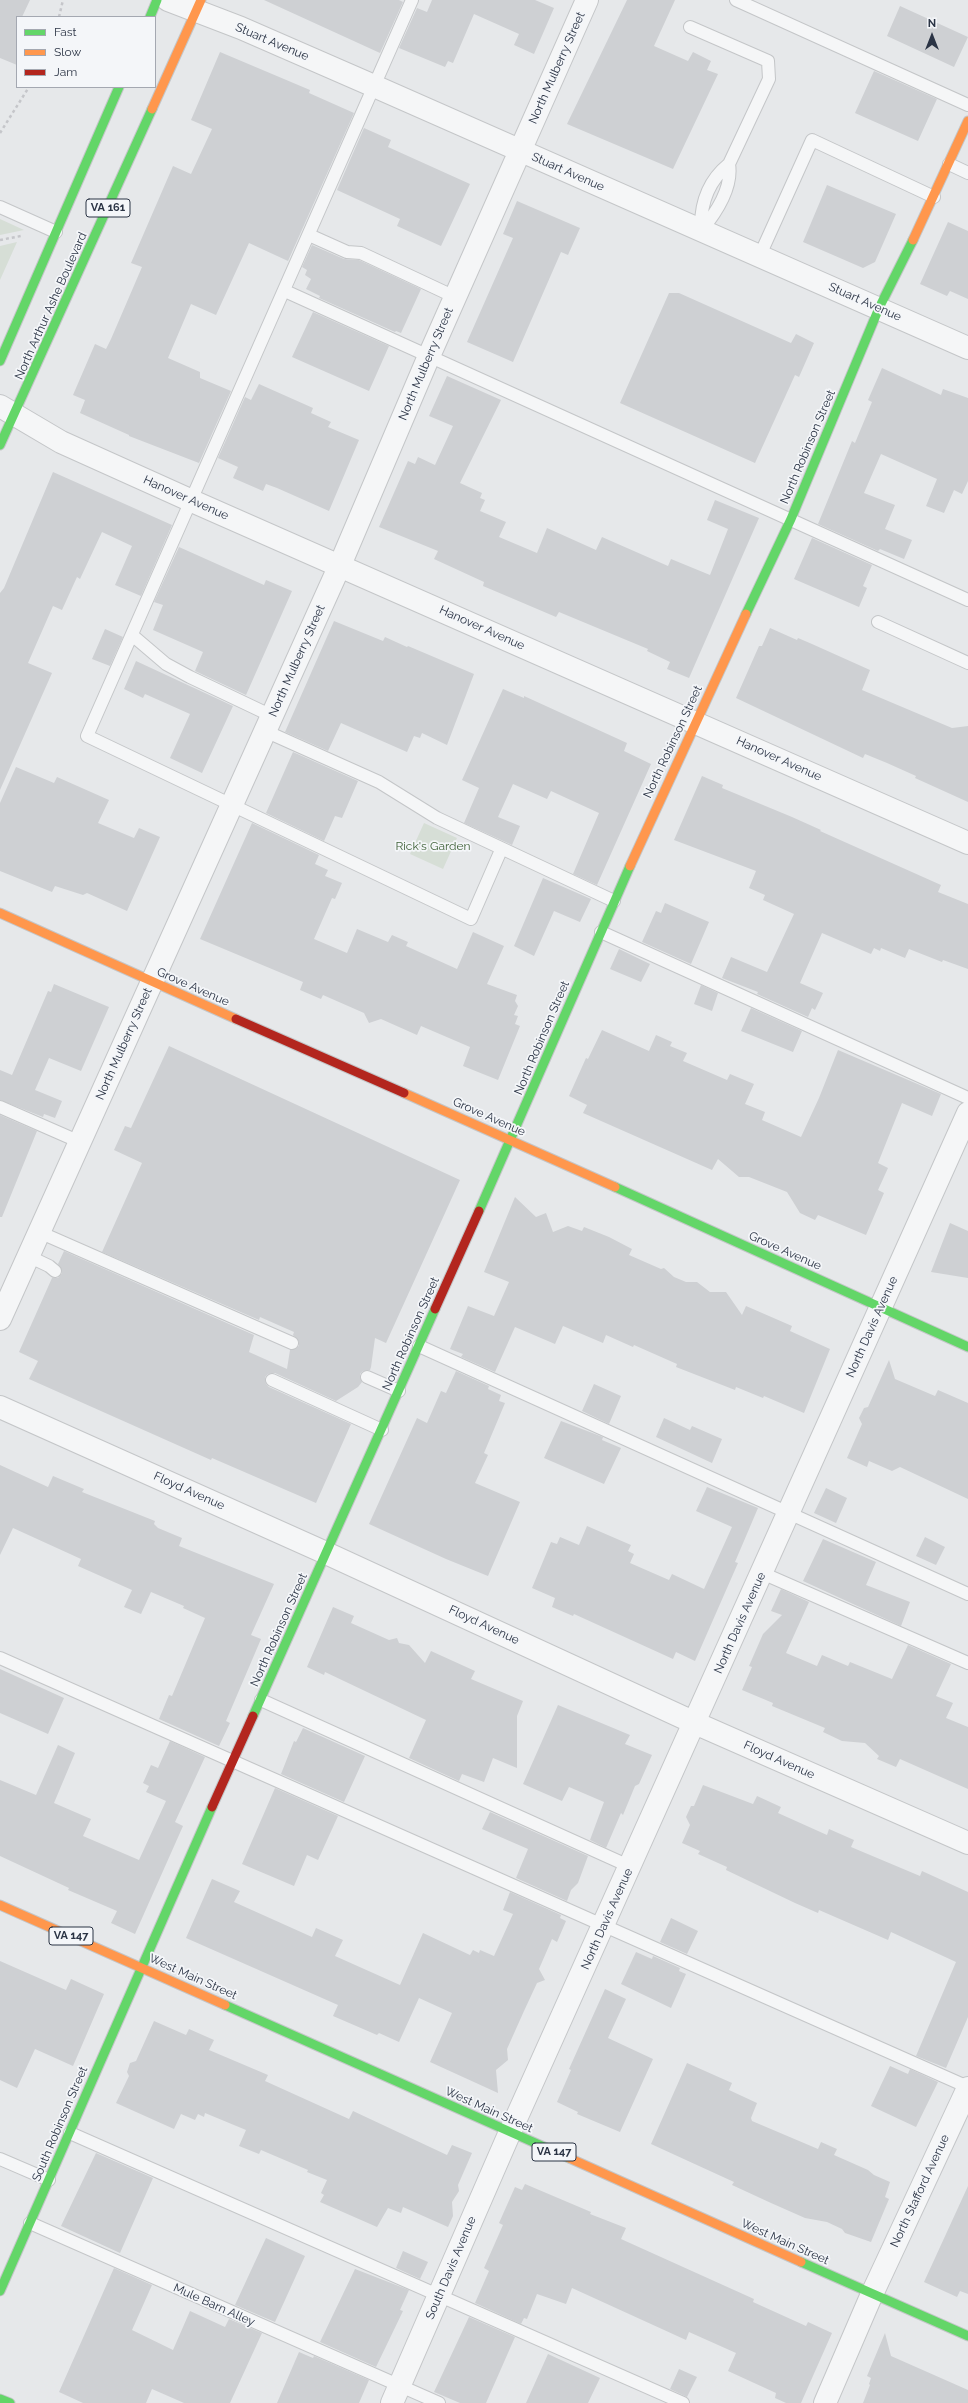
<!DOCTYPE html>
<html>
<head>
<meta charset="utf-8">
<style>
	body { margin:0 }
	#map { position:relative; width:968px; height:2403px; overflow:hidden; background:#e6e8ea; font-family:Raleway,sans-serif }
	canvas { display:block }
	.legend { position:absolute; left:16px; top:16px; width:140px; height:72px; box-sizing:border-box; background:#f4f6f9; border:1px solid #a4a8b1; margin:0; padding:5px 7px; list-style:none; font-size:12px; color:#2b3445 }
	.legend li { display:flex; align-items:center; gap:8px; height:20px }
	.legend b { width:20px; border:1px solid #a4a8b1 }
	.north { position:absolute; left:912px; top:16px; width:40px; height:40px; -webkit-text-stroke:3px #f4f6f9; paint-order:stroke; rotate:0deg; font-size:11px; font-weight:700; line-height:16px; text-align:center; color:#2b3445 }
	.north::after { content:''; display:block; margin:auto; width:14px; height:18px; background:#2b3445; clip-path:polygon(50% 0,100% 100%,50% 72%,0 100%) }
</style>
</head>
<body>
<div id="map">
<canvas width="968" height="2403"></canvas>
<ul class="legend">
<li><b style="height:5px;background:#63d668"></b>Fast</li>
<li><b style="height:5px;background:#ff974d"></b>Slow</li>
<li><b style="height:5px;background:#b3261e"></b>Jam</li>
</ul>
<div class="north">N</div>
</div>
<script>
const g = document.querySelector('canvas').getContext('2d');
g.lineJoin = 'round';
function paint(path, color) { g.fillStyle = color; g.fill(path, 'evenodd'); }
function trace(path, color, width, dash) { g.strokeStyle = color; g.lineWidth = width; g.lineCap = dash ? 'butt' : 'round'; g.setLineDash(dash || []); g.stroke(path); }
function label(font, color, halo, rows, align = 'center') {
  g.font = font + ' Raleway,sans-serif'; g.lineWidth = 3.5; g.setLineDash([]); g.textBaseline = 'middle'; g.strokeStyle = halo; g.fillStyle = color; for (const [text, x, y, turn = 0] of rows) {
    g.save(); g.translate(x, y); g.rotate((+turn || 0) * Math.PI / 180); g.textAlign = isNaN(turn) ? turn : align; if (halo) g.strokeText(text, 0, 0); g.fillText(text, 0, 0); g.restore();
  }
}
const green = new Path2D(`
	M 0,219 L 24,230 L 0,235 Z
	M 17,242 L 0,280 L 0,246 Z
	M 424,823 L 457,838 L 443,869 L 410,854 Z`);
const building = new Path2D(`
	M 0,0 L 30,0 L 22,17 L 17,17 L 17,65 L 0,58 Z
	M 264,0 L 399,0 L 403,2 L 380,53 Z
	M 432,0 L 535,0 L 554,8 L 534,54 L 514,45 L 519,34 L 474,14 L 453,63 L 448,61 L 445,67 L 399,48 L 417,8 L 427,12 Z
	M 627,0 L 675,0 L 654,46 L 688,61 L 693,52 L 711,61 L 707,70 L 718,74 L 673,169 L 567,124 Z
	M 900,6 L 968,37 L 954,67 L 887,36 Z
	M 220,52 L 310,90 L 309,93 L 354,113 L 288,261 L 249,243 L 216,315 L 191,304 L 168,358 L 200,372 L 200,378 L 231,391 L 199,463 L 129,436 L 129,435 L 80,413 L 85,400 L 73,395 L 95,344 L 106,349 L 111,339 L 142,267 L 131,263 L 173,166 L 191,174 L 212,129 L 191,120 Z
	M 874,71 L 937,99 L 918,141 L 855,113 Z
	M 364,128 L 391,140 L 388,147 L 470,184 L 441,246 L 397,226 L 400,219 L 337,190 Z
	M 827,185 L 896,214 L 875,262 L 863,268 L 803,242 Z
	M 517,201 L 580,228 L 568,255 L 561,252 L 513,362 L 467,342 L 513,238 L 503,234 Z
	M 948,222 L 968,231 L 968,299 L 950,291 L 947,296 L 920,284 Z
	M 312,245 L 344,259 L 359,260 L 421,289 L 401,333 L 396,331 L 395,332 L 319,298 L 320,296 L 306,289 L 311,279 L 305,275 L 307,270 L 302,267 Z
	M 669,293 L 679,293 L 791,343 L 796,334 L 814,343 L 799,377 L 795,375 L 755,463 L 620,403 Z
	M 313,312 L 389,346 L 369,391 L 292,357 Z
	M 882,368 L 941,395 L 943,389 L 968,398 L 968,481 L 962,494 L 954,490 L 944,513 L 926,506 L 937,479 L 881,454 L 864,493 L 895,505 L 885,529 L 912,540 L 904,559 L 880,549 L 878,551 L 818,524 L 852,441 L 855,443 L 872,402 L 868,400 Z
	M 447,376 L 501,400 L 460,483 L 482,493 L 480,498 L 485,500 L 480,511 L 506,522 L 499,537 L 537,553 L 547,528 L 596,550 L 602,537 L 668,566 L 671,559 L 710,575 L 728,529 L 707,520 L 715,500 L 759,518 L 689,678 L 667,669 L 670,662 L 647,651 L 648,649 L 559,612 L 556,617 L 509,597 L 483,586 L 484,582 L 434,559 L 438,551 L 379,527 L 408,461 L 415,464 L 418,457 L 435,465 L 453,426 L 429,416 Z
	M 259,384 L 313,408 L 311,413 L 331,422 L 328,427 L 359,440 L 329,511 L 277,488 L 266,484 L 263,491 L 233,478 L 238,467 L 218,458 L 245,397 L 251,400 Z
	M 53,472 L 172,525 L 141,596 L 115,585 L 132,546 L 102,532 L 80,579 L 77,577 L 62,610 L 53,606 L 28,663 L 52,673 L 0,790 L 0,593 L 4,588 Z
	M 812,538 L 872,565 L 863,586 L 867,588 L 859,607 L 794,579 Z
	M 179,547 L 264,585 L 266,580 L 292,591 L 246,695 L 195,671 L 203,652 L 153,630 L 163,605 L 154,602 Z
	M 334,621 L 383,641 L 385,637 L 407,647 L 408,646 L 474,674 L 447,745 L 422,733 L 420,738 L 414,736 L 407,752 L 341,723 L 328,751 L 285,732 Z
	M 770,628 L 797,640 L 798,638 L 812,644 L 870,670 L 862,690 L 952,728 L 968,726 L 968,802 L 915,778 L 916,776 L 887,763 L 865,754 L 863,758 L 736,698 L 759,646 L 762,646 Z
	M 105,629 L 123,637 L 110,666 L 92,659 Z
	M 136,661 L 233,706 L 202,773 L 170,758 L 190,714 L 145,694 L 143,698 L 124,689 Z
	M 503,689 L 524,698 L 524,696 L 627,743 L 624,751 L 651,764 L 597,885 L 573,874 L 599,813 L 551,791 L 547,799 L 513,784 L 498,817 L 520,826 L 512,845 L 464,823 L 479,788 L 462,780 Z
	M 293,752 L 358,781 L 342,818 L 335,816 L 324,841 L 266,813 Z
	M 16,767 L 54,783 L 57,777 L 109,800 L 98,823 L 134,838 L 139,828 L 160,837 L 127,911 L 87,893 L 83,895 L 55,886 L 52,892 L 0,871 L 0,803 Z
	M 702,776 L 723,785 L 722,788 L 792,817 L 821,830 L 820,831 L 941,885 L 938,892 L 968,904 L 968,969 L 943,960 L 942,962 L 909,949 L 905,958 L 881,948 L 880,951 L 874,948 L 871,954 L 822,933 L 800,983 L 823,993 L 815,1010 L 812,1008 L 808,1017 L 757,994 L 758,992 L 722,978 L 731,957 L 767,972 L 794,914 L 763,900 L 765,895 L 749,888 L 756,871 L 674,840 Z
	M 252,823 L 319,855 L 315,864 L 328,870 L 325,876 L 342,883 L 335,899 L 332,898 L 314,939 L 347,953 L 357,929 L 388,942 L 392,935 L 408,942 L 406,946 L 457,969 L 473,932 L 504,946 L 487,984 L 517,995 L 515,1001 L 518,1006 L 514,1015 L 518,1016 L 515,1024 L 520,1026 L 498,1080 L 463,1066 L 470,1047 L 421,1026 L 417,1035 L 381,1019 L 369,1023 L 364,1013 L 323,995 L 321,999 L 300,990 L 303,982 L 200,939 Z
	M 543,878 L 591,899 L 580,922 L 554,911 L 534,956 L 514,946 Z
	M 665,903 L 709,922 L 691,964 L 642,942 L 656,911 L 661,913 Z
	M 619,949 L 650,964 L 641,982 L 610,969 Z
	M 54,984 L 109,1007 L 81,1071 L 49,1058 L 35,1090 L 62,1101 L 55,1118 L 44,1114 L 43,1117 L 0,1100 L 0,1070 L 12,1075 L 48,991 L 51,992 Z
	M 701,985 L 718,993 L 712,1011 L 694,1004 Z
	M 751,1008 L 802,1031 L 793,1052 L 741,1031 Z
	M 602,1030 L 649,1051 L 656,1035 L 672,1042 L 670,1046 L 687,1053 L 683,1061 L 727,1080 L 730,1074 L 754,1084 L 745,1104 L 765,1112 L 762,1120 L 801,1137 L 819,1098 L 838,1050 L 941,1094 L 932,1116 L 902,1103 L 878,1163 L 888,1168 L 878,1190 L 884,1193 L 866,1235 L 818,1215 L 815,1220 L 800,1213 L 787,1192 L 749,1177 L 739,1177 L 718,1159 L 712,1170 L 583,1113 L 587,1105 L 569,1096 L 586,1058 L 588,1059 Z
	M 169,1046 L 460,1180 L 386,1343 L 375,1338 L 371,1367 L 370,1370 L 363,1371 L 360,1374 L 362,1382 L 358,1387 L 336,1401 L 275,1373 L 268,1374 L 265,1377 L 266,1384 L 269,1387 L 351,1424 L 316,1503 L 212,1458 L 211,1460 L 29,1379 L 38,1361 L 19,1352 L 52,1278 L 58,1278 L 62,1273 L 58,1264 L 64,1251 L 254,1335 L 249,1352 L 287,1369 L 290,1350 L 299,1346 L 299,1342 L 293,1335 L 294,1332 L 260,1317 L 259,1320 L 102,1252 L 142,1163 L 114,1150 L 125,1126 L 131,1128 Z
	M 0,1115 L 37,1131 L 2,1217 L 0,1217 Z
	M 515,1197 L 536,1217 L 546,1213 L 553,1232 L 568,1226 L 582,1231 L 584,1227 L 609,1237 L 632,1249 L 629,1255 L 661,1269 L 664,1268 L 674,1277 L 686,1282 L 697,1282 L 710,1292 L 726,1292 L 742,1315 L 746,1306 L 792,1326 L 790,1331 L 830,1349 L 804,1413 L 764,1396 L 763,1398 L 736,1387 L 735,1390 L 676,1367 L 677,1364 L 634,1345 L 633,1347 L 606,1335 L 603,1343 L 563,1326 L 555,1344 L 515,1327 L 495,1372 L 461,1357 L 463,1354 L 450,1349 L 468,1306 L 494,1316 L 509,1282 L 484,1272 Z
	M 950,1223 L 968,1231 L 968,1278 L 931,1272 Z
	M 889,1360 L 895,1379 L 935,1396 L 938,1390 L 968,1403 L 968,1499 L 900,1467 L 892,1471 L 869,1461 L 867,1467 L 847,1458 L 862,1424 L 859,1418 L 864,1408 L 868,1407 Z
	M 456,1371 L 489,1386 L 488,1389 L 501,1395 L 499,1401 L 505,1403 L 484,1453 L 488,1455 L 475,1483 L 520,1502 L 488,1576 L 446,1559 L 369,1524 L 417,1418 L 427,1423 L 441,1391 L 446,1393 Z
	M 594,1384 L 621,1396 L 609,1424 L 582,1411 Z
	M 664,1418 L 690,1430 L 692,1426 L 722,1439 L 712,1463 L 656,1437 Z
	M 561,1421 L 603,1437 L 602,1440 L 621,1448 L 604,1484 L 544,1458 Z
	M 0,1465 L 48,1487 L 53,1476 L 84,1489 L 82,1492 L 155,1521 L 154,1524 L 158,1528 L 182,1538 L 179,1546 L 274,1584 L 251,1635 L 261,1639 L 226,1721 L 230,1723 L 219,1746 L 159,1719 L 169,1695 L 172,1696 L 205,1618 L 183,1608 L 184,1606 L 151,1592 L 141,1614 L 124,1607 L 132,1590 L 78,1566 L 81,1559 L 13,1528 L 0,1555 Z
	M 707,1487 L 758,1508 L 735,1562 L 738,1563 L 695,1661 L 676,1652 L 673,1659 L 574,1614 L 573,1616 L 552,1607 L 555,1598 L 532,1588 L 551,1542 L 557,1544 L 560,1537 L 579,1545 L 587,1526 L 631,1545 L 628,1551 L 634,1554 L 630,1563 L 669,1580 L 672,1574 L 704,1589 L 732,1527 L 696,1511 Z
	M 826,1488 L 847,1498 L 836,1523 L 814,1513 Z
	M 925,1537 L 945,1547 L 936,1565 L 916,1556 Z
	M 823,1539 L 876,1562 L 866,1585 L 910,1602 L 901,1626 L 803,1581 Z
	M 781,1589 L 809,1602 L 786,1653 L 817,1666 L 822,1655 L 848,1666 L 850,1662 L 892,1679 L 908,1645 L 951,1664 L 936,1696 L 953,1703 L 946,1718 L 968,1727 L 968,1789 L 900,1759 L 896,1767 L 877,1759 L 879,1756 L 865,1743 L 842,1741 L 823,1732 L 825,1728 L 772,1706 L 773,1703 L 742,1690 L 752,1667 L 749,1666 L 763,1634 L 782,1615 L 771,1611 Z
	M 333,1607 L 354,1616 L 351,1623 L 389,1640 L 397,1638 L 399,1643 L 409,1645 L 425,1663 L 431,1651 L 475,1671 L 471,1679 L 523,1701 L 517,1716 L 517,1768 L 493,1758 L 484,1782 L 462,1774 L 459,1781 L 409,1758 L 426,1720 L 325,1672 L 324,1675 L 307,1667 Z
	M 0,1669 L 64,1698 L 48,1734 L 0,1713 Z
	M 558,1705 L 630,1735 L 625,1744 L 652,1755 L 639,1784 L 635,1786 L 623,1815 L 621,1813 L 606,1848 L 590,1840 L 604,1802 L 569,1787 L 562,1801 L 523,1784 Z
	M 303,1728 L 365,1756 L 344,1802 L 281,1774 L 294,1741 L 296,1742 Z
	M 170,1741 L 205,1757 L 175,1822 L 183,1826 L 135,1934 L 111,1923 L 117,1911 L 68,1890 L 69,1888 L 0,1856 L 0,1780 L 36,1795 L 58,1745 L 75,1753 L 54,1803 L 91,1819 L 83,1836 L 139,1860 L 166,1801 L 146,1792 L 149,1786 L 143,1783 L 151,1765 L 158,1768 Z
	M 703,1785 L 753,1804 L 757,1796 L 781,1807 L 778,1813 L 827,1835 L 829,1829 L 854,1840 L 851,1847 L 920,1876 L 922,1871 L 968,1892 L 968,2017 L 946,2068 L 916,2056 L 956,1962 L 891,1932 L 888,1940 L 819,1910 L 818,1913 L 795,1903 L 726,1870 L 727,1867 L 698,1854 L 700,1851 L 682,1843 L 690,1825 L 686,1817 L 691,1806 L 694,1806 Z
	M 275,1788 L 338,1816 L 318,1860 L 307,1855 L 294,1886 L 242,1864 Z
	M 490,1812 L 588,1856 L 578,1883 L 571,1890 L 567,1901 L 516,1878 L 528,1849 L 482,1829 Z
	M 212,1879 L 240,1891 L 234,1902 L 312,1937 L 316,1928 L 343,1940 L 335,1956 L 400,1985 L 423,1933 L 470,1955 L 473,1950 L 479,1953 L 480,1950 L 494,1956 L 513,1914 L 503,1910 L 510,1892 L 561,1915 L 560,1918 L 566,1921 L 557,1942 L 552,1939 L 539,1969 L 545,1980 L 537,1983 L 524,2011 L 507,2049 L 508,2060 L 496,2070 L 498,2093 L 430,2062 L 452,2013 L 419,1998 L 399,2042 L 379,2033 L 377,2035 L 333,2016 L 338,2005 L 186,1938 Z
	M 671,1918 L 698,1931 L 687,1954 L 660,1942 Z
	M 636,1952 L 652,1959 L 653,1956 L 680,1968 L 679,1971 L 686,1974 L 671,2008 L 621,1984 Z
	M 0,1961 L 66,1990 L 71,1979 L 104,1994 L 73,2066 L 35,2049 L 17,2088 L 0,2080 Z
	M 605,1989 L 626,1999 L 608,2038 L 653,2059 L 620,2132 L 577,2114 L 578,2112 L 557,2102 L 571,2070 L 569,2069 Z
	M 154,2021 L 186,2035 L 189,2029 L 214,2040 L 209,2050 L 268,2075 L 265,2081 L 349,2119 L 353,2111 L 447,2155 L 452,2145 L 472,2153 L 458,2185 L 459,2191 L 452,2202 L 453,2216 L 448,2227 L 403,2207 L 401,2213 L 388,2208 L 377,2227 L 320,2202 L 324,2195 L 321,2193 L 327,2180 L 307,2172 L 308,2170 L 261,2150 L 259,2154 L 239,2146 L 246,2130 L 205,2113 L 204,2117 L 198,2114 L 195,2120 L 181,2114 L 174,2129 L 116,2103 L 129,2076 L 127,2072 L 130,2063 L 136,2061 Z
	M 687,2063 L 732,2083 L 729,2090 L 757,2103 L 751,2118 L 752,2121 L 818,2149 L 821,2142 L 837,2149 L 834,2155 L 868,2170 L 874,2175 L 890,2182 L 885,2197 L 889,2199 L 871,2242 L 845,2233 L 842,2229 L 827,2222 L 805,2218 L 771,2203 L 732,2185 L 734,2182 L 651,2144 Z
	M 890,2066 L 908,2074 L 910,2069 L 938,2082 L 916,2127 L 871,2106 Z
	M 96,2153 L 153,2178 L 120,2253 L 61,2226 Z
	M 525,2184 L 591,2212 L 590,2214 L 626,2228 L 621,2239 L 754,2299 L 753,2302 L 806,2326 L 808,2322 L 832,2333 L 801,2403 L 786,2403 L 775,2398 L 776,2393 L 728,2371 L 736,2353 L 689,2332 L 686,2340 L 572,2288 L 566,2304 L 537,2294 L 527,2319 L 524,2318 L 521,2324 L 475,2303 L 489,2271 L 484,2268 L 503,2225 L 499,2223 L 515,2187 L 522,2190 Z
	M 968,2186 L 968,2294 L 960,2291 L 957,2297 L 924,2282 Z
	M 266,2238 L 305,2256 L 275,2322 L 235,2305 Z
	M 403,2251 L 428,2262 L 420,2279 L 396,2268 Z
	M 114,2268 L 152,2285 L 132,2330 L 173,2350 L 190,2311 L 225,2327 L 229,2319 L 262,2333 L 230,2403 L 184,2403 L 152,2389 L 146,2403 L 83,2403 L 59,2392 Z
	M 355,2269 L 409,2290 L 400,2310 L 403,2311 L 376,2367 L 320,2342 Z
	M 469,2317 L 515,2337 L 486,2403 L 460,2403 L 434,2392 Z
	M 885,2333 L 891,2356 L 968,2390 L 968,2403 L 863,2403 L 870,2385 L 869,2384 L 871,2378 L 867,2376 Z
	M 299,2352 L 313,2358 L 314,2356 L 369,2380 L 359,2403 L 277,2403 Z
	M 548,2354 L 600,2378 L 588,2403 L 526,2403 Z
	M 679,2369 L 697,2377 L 687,2397 L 670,2389 Z`);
const path = new Path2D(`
	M 59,17 L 63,0
	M 0,133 L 29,87
	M 0,240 L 21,236`);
const lane = new Path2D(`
	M 412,0 L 87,736 L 471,919 L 501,850
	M 736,0 L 968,105
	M 690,27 L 768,61 L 769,79 L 729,164
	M 729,164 C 733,188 716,213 701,231 C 700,204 708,181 729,164 Z
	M 949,164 L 968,173
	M 0,207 L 56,232
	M 309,235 L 347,252 L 361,253 L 455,297
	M 760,255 L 812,140 L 934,197
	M 285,291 L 968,600
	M 878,622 L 968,663
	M 132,635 L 166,664 L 190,677 L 272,716
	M 265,731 L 379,782 L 437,818 L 614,901
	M 601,932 L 968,1098
	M 0,1107 L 80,1142
	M 39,1232 L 292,1343
	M 28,1256 L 49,1266 L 55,1271
	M 419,1346 L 968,1594
	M 367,1377 L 399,1391
	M 272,1380 L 382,1430
	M 762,1573 L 968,1663
	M 0,1658 L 968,2087
	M 261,1700 L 631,1867
	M 70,2133 L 683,2403
	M 0,2159 L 49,2180
	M 30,2223 L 439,2403`);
const street = new Path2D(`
	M 168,0 L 241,28 L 374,86 L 968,348
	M 0,406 L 61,442 L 192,501 L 968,843
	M 0,1319 L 340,565 L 429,356 L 587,0
	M 0,1407 L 326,1553 L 695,1723 L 968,1843
	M 392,2403 L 510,2132 L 968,1113
	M 825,2403 L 872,2294 L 968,2088`);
const fast = new Path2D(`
	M 150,17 L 157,0
	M 0,361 L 119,87
	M 0,445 L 152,109
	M 746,614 L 791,519 L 879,308 L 913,240
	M 615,1187 L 968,1347
	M 479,1211 L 630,866
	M 253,1716 L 435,1309
	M 225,2005 L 569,2158
	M 801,2262 L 968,2336
	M 0,2291 L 212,1807
	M 0,2399 L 10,2403`);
const slow = new Path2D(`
	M 152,109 L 201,0
	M 913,240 L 968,121
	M 630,866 L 746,614
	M 0,913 L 236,1019
	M 404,1093 L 615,1187
	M 0,1905 L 225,2005
	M 569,2158 L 801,2262`);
const jam = new Path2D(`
	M 236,1019 L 404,1093
	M 435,1309 L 479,1211
	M 212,1807 L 253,1716`);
const shields = [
	[108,208,44],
	[71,1936,44],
	[554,2152,44]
];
const shieldNames = [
	["VA 161",108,208],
	["VA 147",71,1936],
	["VA 147",554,2152]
];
const streetNames = [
	["Stuart Avenue",272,42,23],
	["North Mulberry Street",557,68,-66],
	["Stuart Avenue",568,172,24],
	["Stuart Avenue",865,302,24],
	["North Arthur Ashe Boulevard",51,306,-66],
	["North Mulberry Street",426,364,-67],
	["North Robinson Street",808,447,-67],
	["Hanover Avenue",186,498,24],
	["Hanover Avenue",482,628,24],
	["North Mulberry Street",297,661,-66],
	["North Robinson Street",673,742,-65],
	["Hanover Avenue",779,759,24],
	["Grove Avenue",193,987,24],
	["North Robinson Street",542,1038,-67],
	["North Mulberry Street",124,1044,-66],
	["Grove Avenue",489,1117,24],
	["Grove Avenue",785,1251,24],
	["North Davis Avenue",872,1327,-66],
	["North Robinson Street",411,1334,-66],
	["Floyd Avenue",189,1491,24],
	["North Davis Avenue",740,1623,-66],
	["Floyd Avenue",484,1625,25],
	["North Robinson Street",279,1630,-66],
	["Floyd Avenue",779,1760,24],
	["North Davis Avenue",607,1919,-66],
	["West Main Street",193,1977,24],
	["West Main Street",489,2110,24],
	["South Robinson Street",60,2124,-67],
	["North Stafford Avenue",920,2191,-65],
	["West Main Street",785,2242,24],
	["South Davis Avenue",451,2268,-67],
	["Mule Barn Alley",214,2305,24]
];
const parkNames = [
	["Rick's Garden",433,846]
];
paint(green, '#d6ded6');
paint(building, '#ced0d3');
trace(lane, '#c4c6c8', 14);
trace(street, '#c4c6c8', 24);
trace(fast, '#c4c6c8', 11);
trace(slow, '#c4c6c8', 11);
trace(jam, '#c4c6c8', 11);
trace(path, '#c5c6ca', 2.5, [3, 3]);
trace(lane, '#f5f6f7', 12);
trace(street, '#f5f6f7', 22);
trace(fast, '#63d668', 9);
trace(slow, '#ff974d', 9);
trace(jam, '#b3261e', 9);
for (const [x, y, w] of shields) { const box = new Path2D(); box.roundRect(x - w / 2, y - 9, w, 18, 3); g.fillStyle = '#f4f6f9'; g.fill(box); trace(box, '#2b3445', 1); }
label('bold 11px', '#2b3445', null, shieldNames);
label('12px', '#2b3445', '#f4f6f9', streetNames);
label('12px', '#3f6138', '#f4f6f9', parkNames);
</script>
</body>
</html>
